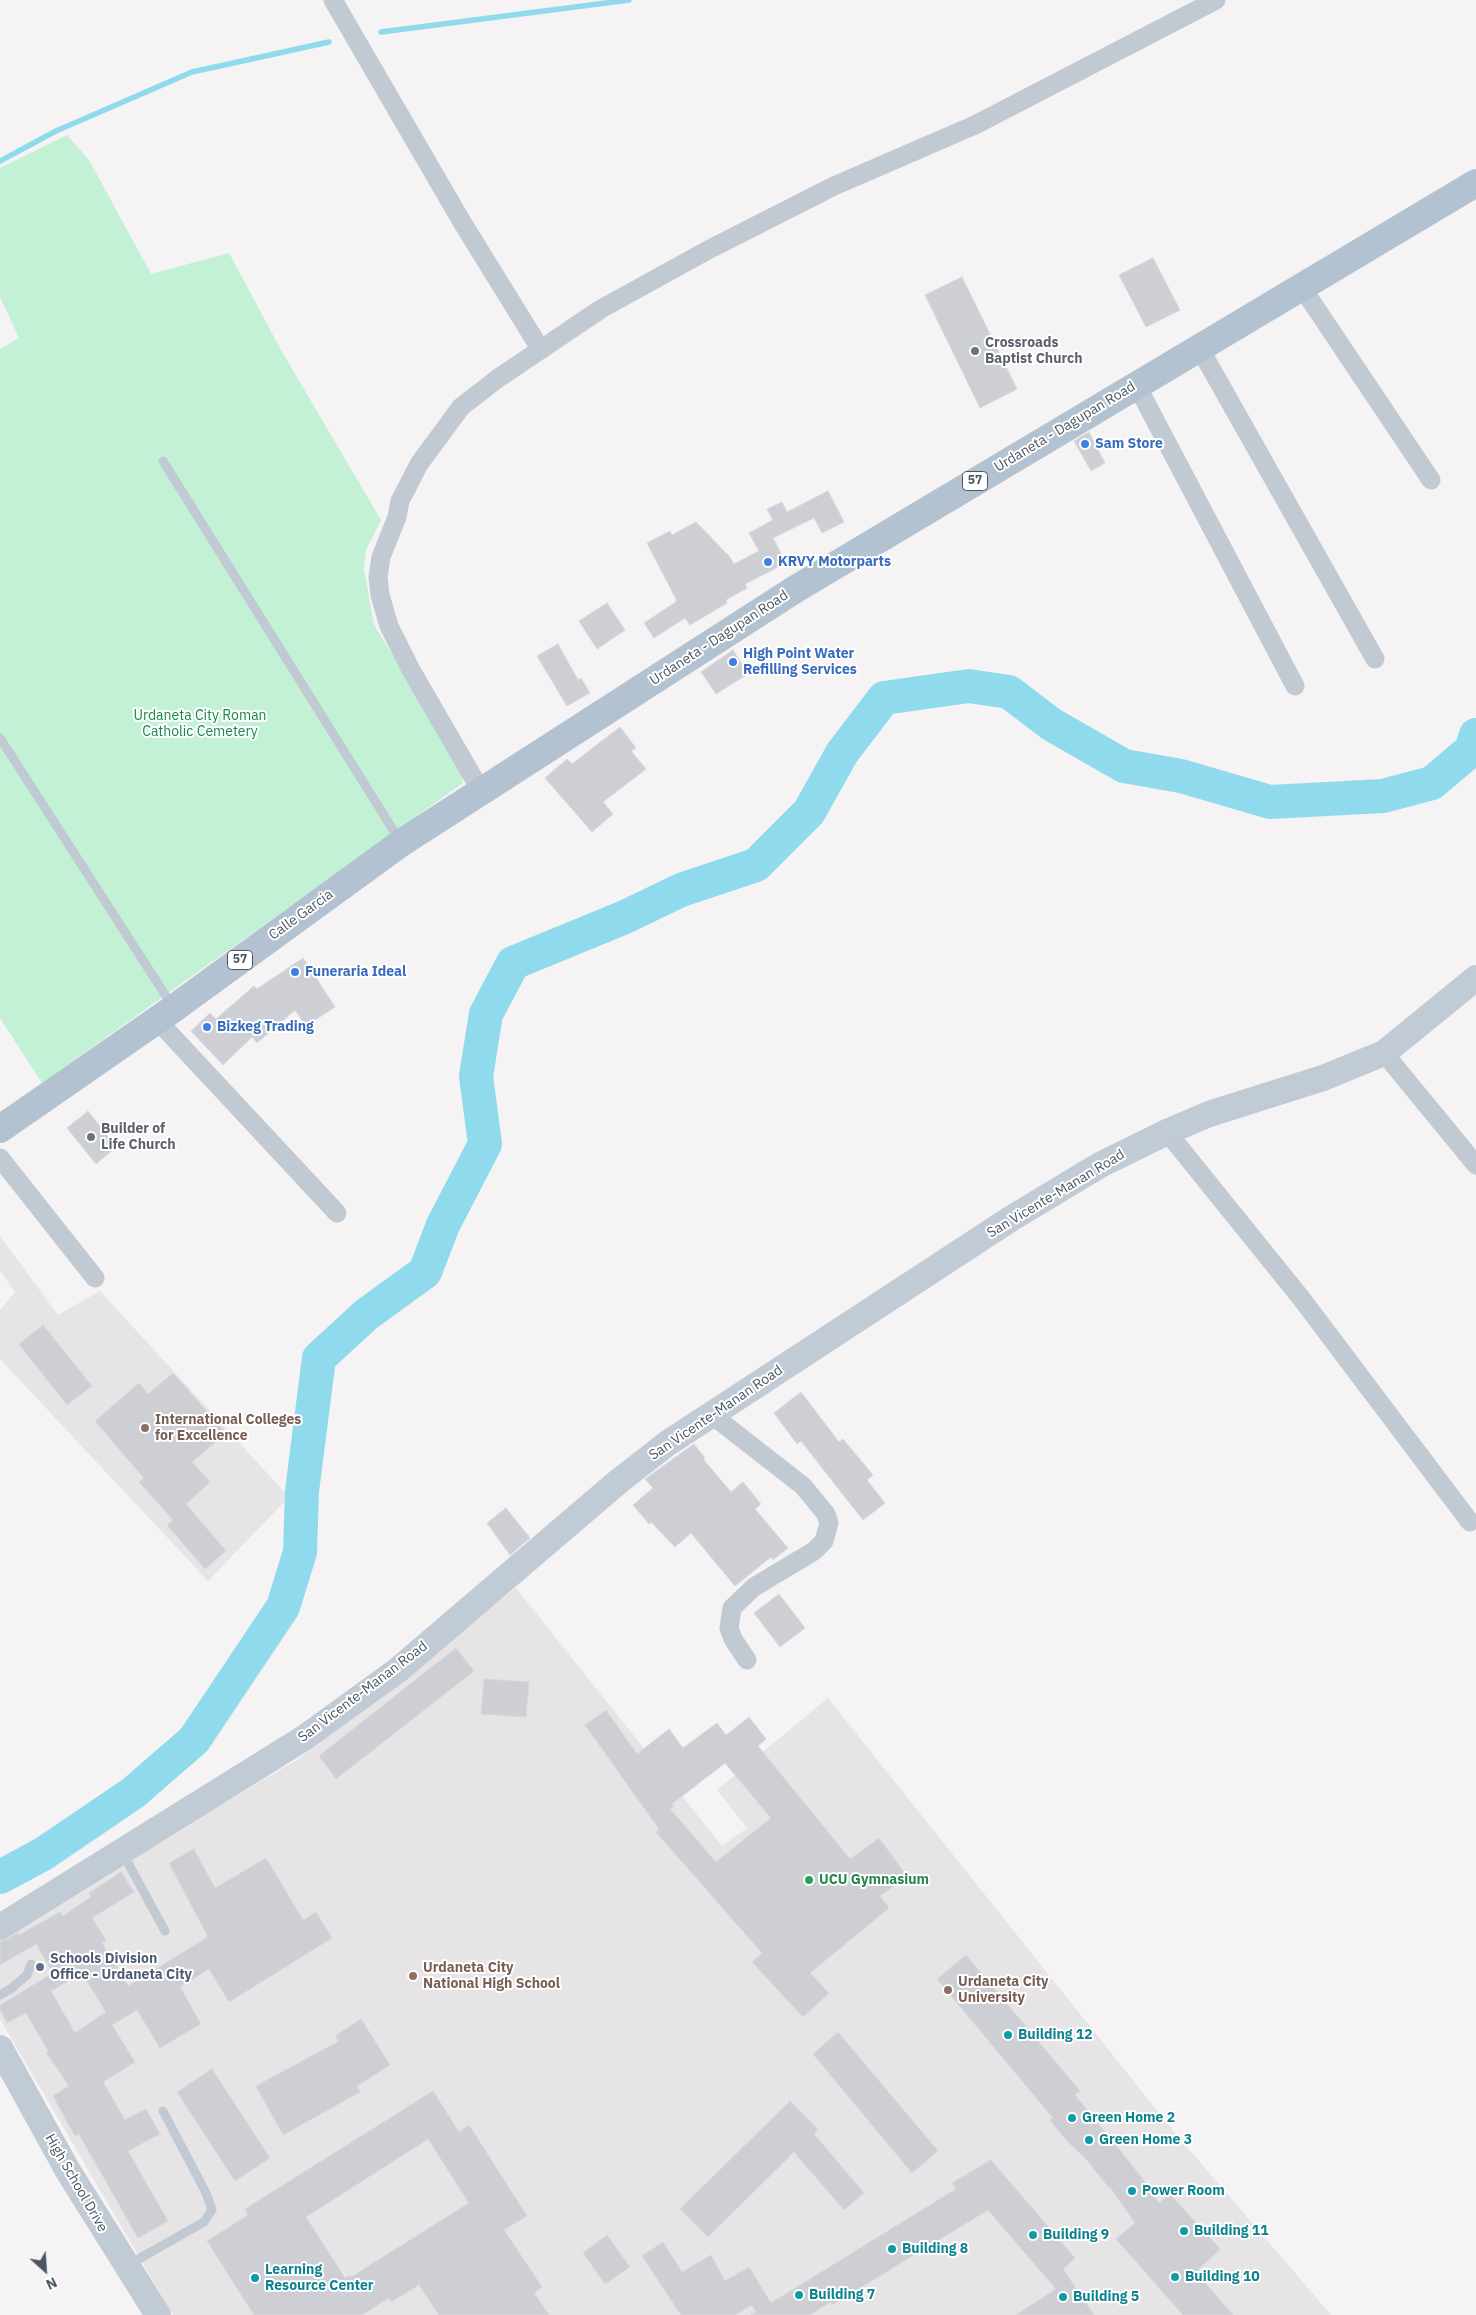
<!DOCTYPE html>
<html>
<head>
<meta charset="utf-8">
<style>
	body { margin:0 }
	#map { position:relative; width:1476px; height:2315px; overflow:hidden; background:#f5f3f3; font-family:"IBM Plex Sans",sans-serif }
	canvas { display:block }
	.north { position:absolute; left:20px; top:2245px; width:50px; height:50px; -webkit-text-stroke:4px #fff; paint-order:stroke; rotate:154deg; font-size:14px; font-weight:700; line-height:20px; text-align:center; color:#4a5661 }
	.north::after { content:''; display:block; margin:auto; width:18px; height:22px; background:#4a5661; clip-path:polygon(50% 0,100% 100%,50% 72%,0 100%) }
</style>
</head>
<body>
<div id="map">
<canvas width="1476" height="2315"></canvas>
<div class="north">N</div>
</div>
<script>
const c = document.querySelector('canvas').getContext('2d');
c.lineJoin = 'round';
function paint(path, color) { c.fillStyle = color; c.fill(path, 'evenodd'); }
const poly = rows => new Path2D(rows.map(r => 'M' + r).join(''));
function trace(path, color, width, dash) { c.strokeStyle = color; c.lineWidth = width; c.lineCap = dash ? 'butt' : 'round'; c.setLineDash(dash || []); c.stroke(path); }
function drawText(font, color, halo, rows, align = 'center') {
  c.font = font + ' "IBM Plex Sans",sans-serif'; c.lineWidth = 4; c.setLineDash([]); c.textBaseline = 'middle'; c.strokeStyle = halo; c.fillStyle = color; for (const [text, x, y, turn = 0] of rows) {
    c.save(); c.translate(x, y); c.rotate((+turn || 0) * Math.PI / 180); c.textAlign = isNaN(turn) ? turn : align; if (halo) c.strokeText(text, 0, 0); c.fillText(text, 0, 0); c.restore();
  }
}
paint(poly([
	[0,1236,58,1315,100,1291,289,1497,208,1581,0,1359,0,1310,15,1292,0,1271],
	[516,1588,722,1846,747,1828,717,1790,828,1698,1175,2133,1331,2315,173,2315,0,2019,0,1934,300,1758]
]), '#e6e4e5');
paint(poly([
	[67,135,89,160,151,274,229,253,281,350,381,520,366,550,364,569,374,625,457,758,462,773,463,783,42,1083,0,1018,0,349,19,338,0,297,0,168]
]), '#c3f1d5');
trace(poly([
	[381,32,629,0],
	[0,161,56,131,192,72,329,42]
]), '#90daee', 5.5);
trace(poly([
	[0,1877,43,1854,133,1793,194,1740,283,1607,300,1552,302,1491,319,1358,367,1314,425,1272,443,1225,485,1144,476,1076,486,1014,513,963,625,917,681,890,756,865,809,812,842,753,884,698,969,686,1009,692,1051,724,1124,766,1181,776,1270,802,1383,796,1432,783,1471,750,1476,735]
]), '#90daee', 34);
const building = poly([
	[1153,258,1180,310,1146,327,1119,275,1153,258],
	[962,277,1017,389,980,408,925,295,962,277],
	[1089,432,1105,463,1091,471,1074,441,1089,432],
	[828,491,844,522,822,533,814,518,773,538,786,563,745,584,747,588,726,600,727,603,690,625,685,618,654,638,644,623,676,602,676,599,647,543,670,531,672,535,696,522,729,556,734,564,759,551,749,533,773,520,767,509,782,502,787,512,828,491],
	[607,603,625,630,597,649,579,621,607,603],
	[558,644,578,680,581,678,590,693,567,706,537,656,558,644],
	[733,650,748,674,716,694,701,672,733,650],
	[620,727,636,748,631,751,646,769,603,802,613,814,592,832,545,778,567,759,572,764,620,727],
	[303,958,335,1007,306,1026,295,1010,257,1043,252,1037,223,1065,191,1031,210,1013,216,1019,254,986,257,989,303,958],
	[88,1111,116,1147,96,1164,67,1128,88,1111],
	[43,1325,92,1386,67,1405,19,1344,43,1325],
	[173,1373,226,1433,192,1462,210,1482,186,1504,226,1551,205,1569,167,1525,173,1520,139,1482,144,1478,95,1421,139,1383,148,1394,173,1373],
	[801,1392,839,1442,843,1439,873,1475,867,1480,885,1503,863,1520,801,1441,797,1444,774,1413,801,1392],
	[694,1444,705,1458,703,1459,731,1492,743,1482,761,1504,755,1509,788,1548,773,1560,771,1557,735,1586,691,1533,675,1547,651,1522,649,1524,633,1505,653,1488,645,1479,694,1444],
	[506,1508,530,1538,510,1555,487,1523,506,1508],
	[779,1594,805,1628,780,1647,754,1613,779,1594],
	[456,1648,474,1671,336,1779,319,1756,456,1648],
	[484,1679,529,1682,526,1717,481,1714,484,1679],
	[606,1710,637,1754,669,1729,683,1748,717,1723,726,1735,749,1717,766,1739,758,1746,850,1859,879,1838,907,1876,880,1896,889,1908,810,1973,829,1993,803,2017,752,1962,762,1953,656,1832,659,1829,585,1725,606,1710],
	[725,1763,771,1818,716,1862,670,1809,674,1806,672,1804,725,1763],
	[194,1849,215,1888,266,1858,303,1920,316,1912,332,1938,229,2002,209,1969,180,1987,201,2024,160,2048,137,2010,112,2025,135,2062,103,2082,125,2120,146,2109,160,2134,128,2151,168,2221,138,2238,79,2134,75,2136,53,2096,69,2086,46,2052,48,2051,26,2013,7,2023,0,2009,0,2005,53,1973,36,1944,0,1965,0,1942,18,1933,19,1935,60,1912,63,1916,91,1897,89,1893,121,1872,134,1892,92,1918,106,1940,102,1943,128,1986,208,1937,169,1863,194,1849],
	[82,1973,106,2012,75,2033,51,1991,82,1973],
	[966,1955,1080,2091,1075,2095,1139,2174,1159,2203,1170,2194,1220,2249,1196,2272,1233,2315,1183,2315,1116,2239,1135,2223,1110,2187,1109,2188,1086,2159,1066,2140,1050,2120,1053,2118,937,1979,966,1955],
	[361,2019,390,2065,357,2086,360,2092,283,2135,256,2086,339,2041,335,2036,361,2019],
	[838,2032,938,2151,912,2173,813,2054,838,2032],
	[212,2069,270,2158,235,2181,177,2092,212,2069],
	[433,2091,459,2132,469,2125,527,2216,504,2230,542,2287,534,2293,549,2315,439,2315,419,2285,391,2302,389,2298,362,2315,254,2315,207,2241,248,2215,245,2209,433,2091],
	[428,2139,469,2203,351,2277,350,2275,345,2278,306,2217,428,2139],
	[790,2101,818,2129,814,2134,864,2193,844,2210,794,2152,708,2237,680,2209,790,2101],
	[991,2160,1075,2258,1063,2269,1094,2315,1016,2315,1056,2289,988,2210,832,2305,830,2302,810,2315,751,2315,756,2312,752,2305,735,2315,681,2315,642,2256,663,2242,682,2272,711,2255,725,2281,749,2267,771,2303,956,2189,952,2183,991,2160],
	[607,2235,630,2267,605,2284,583,2253,607,2235]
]);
paint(building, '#cdcfd5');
trace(building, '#d7d9de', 1);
trace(poly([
	[163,461,400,841],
	[0,738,173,1007],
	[122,1852,165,1931],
	[0,1995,12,1988,27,1975,31,1964],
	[128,2265,204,2222,212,2210,206,2193,163,2111]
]), '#c1cad2', 9);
trace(poly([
	[333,0,462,222,541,350],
	[1301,286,1431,480],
	[1199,347,1375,659],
	[1136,384,1295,686],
	[481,791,411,670,389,626,380,595,378,577,381,557,397,517,400,501,419,464,461,407,497,379,601,309,708,250,834,186,975,125,1216,0],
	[157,1020,337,1213],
	[1384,1053,1476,1165],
	[1167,1132,1301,1298,1470,1522],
	[0,1158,95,1278],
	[712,1415,803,1486,826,1514,829,1523,824,1541,814,1551,754,1587,732,1608,729,1628,733,1639,747,1660]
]), '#c1cad2', 19);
trace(poly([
	[0,1927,304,1738,398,1670,619,1481,668,1443,1012,1218,1100,1165,1167,1132,1209,1114,1323,1078,1384,1053,1476,978],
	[0,2048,68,2171,158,2315]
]), '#c1cbd6', 26);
trace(poly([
	[0,1129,173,1009,401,843,794,590,1476,183]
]), '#b3c2d1', 28);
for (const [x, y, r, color] of [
	[975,351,5,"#6b7280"],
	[1085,444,5,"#3f7fe0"],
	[768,562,5,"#3f7fe0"],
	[733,662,5,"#3f7fe0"],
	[295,972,5,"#3f7fe0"],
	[207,1027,5,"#3f7fe0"],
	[91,1137,5,"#6b7280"],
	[145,1428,5,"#8d6e63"],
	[809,1880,5,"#2e9e5b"],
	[40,1967,5,"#5c6f8a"],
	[413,1976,5,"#8d6e63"],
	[948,1990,5,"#8d6e63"],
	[1008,2035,5,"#0f9aa8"],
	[1072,2118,5,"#0f9aa8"],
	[1089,2140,5,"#0f9aa8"],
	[1132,2191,5,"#0f9aa8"],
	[1184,2231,5,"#0f9aa8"],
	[1033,2235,5,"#0f9aa8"],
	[892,2249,5,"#0f9aa8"],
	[1175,2277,5,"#0f9aa8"],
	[255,2278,5,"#0f9aa8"],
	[799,2295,5,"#0f9aa8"],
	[1063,2297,5,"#0f9aa8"]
]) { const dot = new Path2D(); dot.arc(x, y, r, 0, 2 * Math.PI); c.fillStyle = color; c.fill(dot); trace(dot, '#fff', 2); }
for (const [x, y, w] of [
	[975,481,25],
	[240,960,25]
]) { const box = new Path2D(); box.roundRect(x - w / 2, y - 9.5, w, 19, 4); c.fillStyle = '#fff'; c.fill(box); trace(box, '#4a5661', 1); }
drawText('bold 12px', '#4a5661', null, [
	["57",975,481],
	["57",240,960]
]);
drawText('bold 14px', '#5b616d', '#fff', [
	["Crossroads",985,343],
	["Baptist Church",985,359],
	["Builder of",101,1129],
	["Life Church",101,1145]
], 'left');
drawText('14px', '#4a5661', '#fff', [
	["Urdaneta - Dagupan Road",1065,427,-31],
	["Urdaneta - Dagupan Road",719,638,-33],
	["Calle Garcia",301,915,-36],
	["San Vicente-Manan Road",1056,1194,-31],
	["San Vicente-Manan Road",716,1413,-34],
	["San Vicente-Manan Road",363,1692,-37],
	["High School Drive",76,2183,60]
]);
drawText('bold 14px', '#366cbe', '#fff', [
	["Sam Store",1095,444],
	["KRVY Motorparts",778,562],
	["High Point Water",743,654],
	["Refilling Services",743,670],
	["Funeraria Ideal",305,972],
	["Bizkeg Trading",217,1027]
], 'left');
drawText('14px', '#17864f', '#fff', [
	["Urdaneta City Roman",200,716],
	["Catholic Cemetery",200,732]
]);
drawText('bold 14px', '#785e54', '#fff', [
	["International Colleges",155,1420],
	["for Excellence",155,1436],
	["Urdaneta City",423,1968],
	["National High School",423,1984],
	["Urdaneta City",958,1982],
	["University",958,1998]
], 'left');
drawText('bold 14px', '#27864d', '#fff', [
	["UCU Gymnasium",819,1880]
], 'left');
drawText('bold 14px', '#4e5e75', '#fff', [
	["Schools Division",50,1959],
	["Office - Urdaneta City",50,1975]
], 'left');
drawText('bold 14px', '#0d838f', '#fff', [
	["Building 12",1018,2035],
	["Green Home 2",1082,2118],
	["Green Home 3",1099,2140],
	["Power Room",1142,2191],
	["Building 11",1194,2231],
	["Building 9",1043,2235],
	["Building 8",902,2249],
	["Learning",265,2270],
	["Resource Center",265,2286],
	["Building 10",1185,2277],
	["Building 7",809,2295],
	["Building 5",1073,2297]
], 'left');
</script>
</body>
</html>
